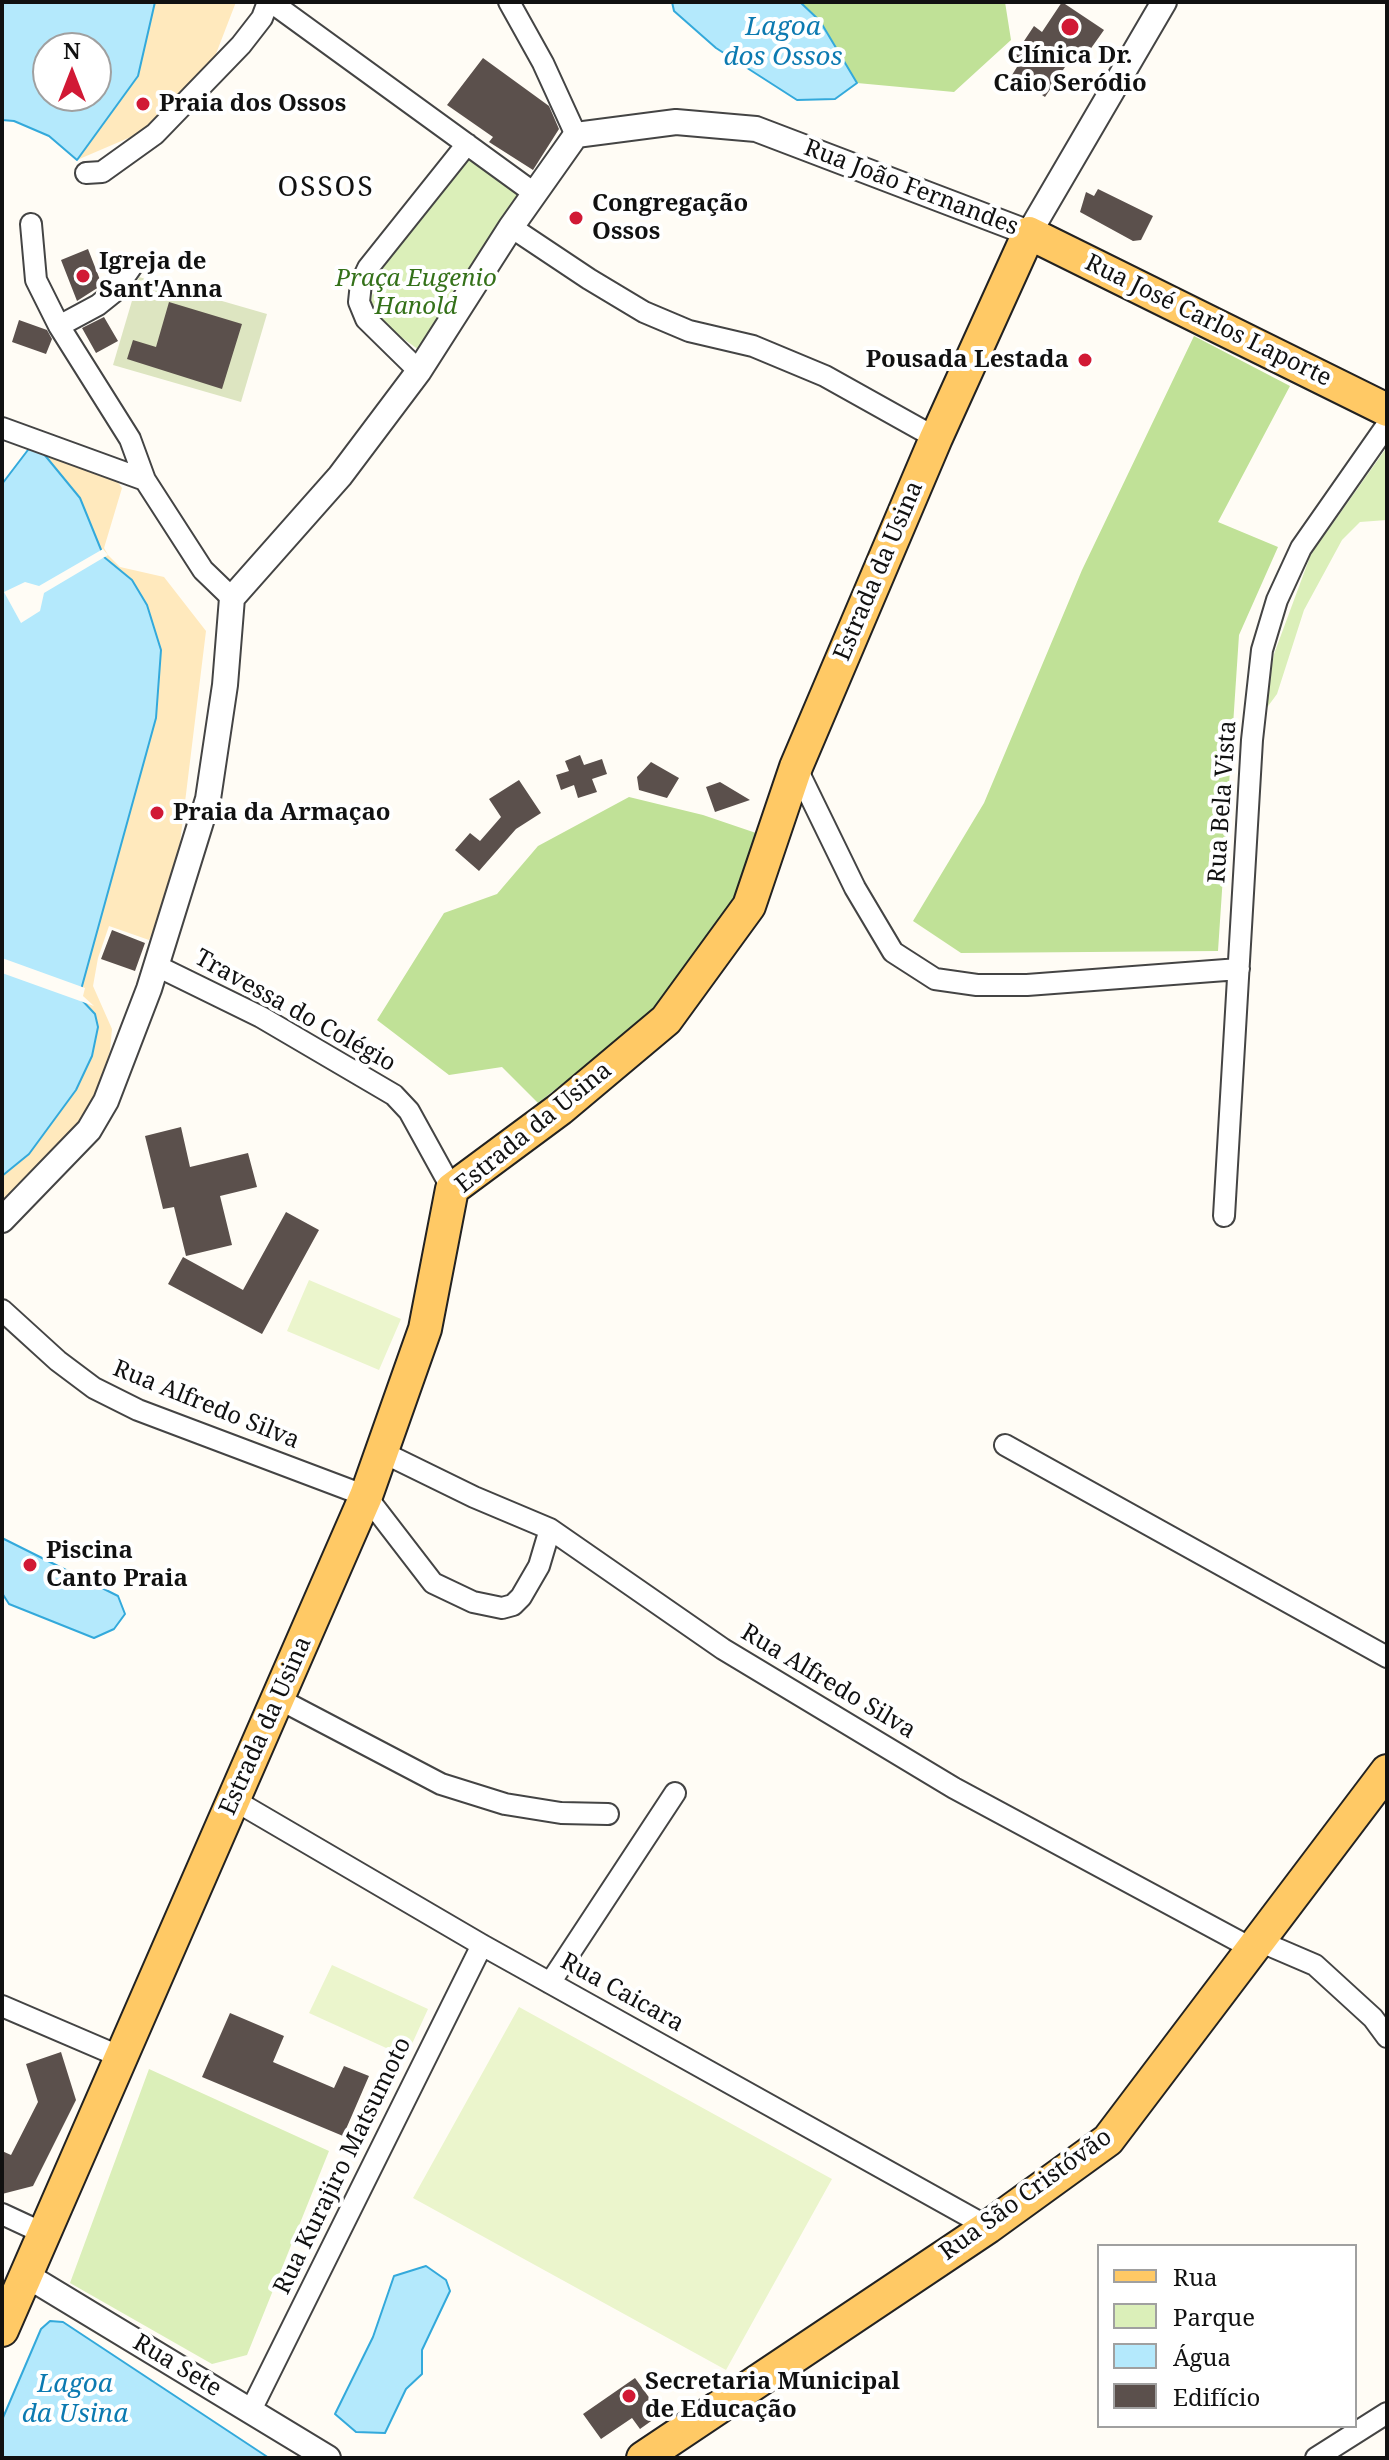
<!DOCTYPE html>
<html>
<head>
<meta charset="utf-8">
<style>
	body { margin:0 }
	#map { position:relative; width:1389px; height:2460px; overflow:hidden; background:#fffcf5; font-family:"Noto Serif",serif }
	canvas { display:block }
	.frame { position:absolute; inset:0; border:4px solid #111; pointer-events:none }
	.legend { position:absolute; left:1097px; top:2244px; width:260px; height:184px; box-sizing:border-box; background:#fff; border:2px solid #a0a0a0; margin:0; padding:10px 14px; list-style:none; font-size:24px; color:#111 }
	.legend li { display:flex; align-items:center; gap:16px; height:40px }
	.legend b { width:40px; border:2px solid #a0a0a0 }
	.north { position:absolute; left:32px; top:32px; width:80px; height:80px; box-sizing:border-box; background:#fff; border:2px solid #a0a0a0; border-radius:50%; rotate:0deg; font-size:22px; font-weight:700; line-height:32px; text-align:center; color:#111 }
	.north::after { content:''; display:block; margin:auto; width:28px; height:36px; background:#d11935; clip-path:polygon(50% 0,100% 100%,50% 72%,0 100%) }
</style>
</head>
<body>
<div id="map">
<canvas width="1389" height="2460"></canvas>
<div class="frame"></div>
<ul class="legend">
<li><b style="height:10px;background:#ffc965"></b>Rua</li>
<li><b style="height:22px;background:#dbefb9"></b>Parque</li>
<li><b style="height:22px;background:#b4e9fc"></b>Água</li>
<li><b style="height:22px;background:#5b504c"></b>Edifício</li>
</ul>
<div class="north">N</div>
</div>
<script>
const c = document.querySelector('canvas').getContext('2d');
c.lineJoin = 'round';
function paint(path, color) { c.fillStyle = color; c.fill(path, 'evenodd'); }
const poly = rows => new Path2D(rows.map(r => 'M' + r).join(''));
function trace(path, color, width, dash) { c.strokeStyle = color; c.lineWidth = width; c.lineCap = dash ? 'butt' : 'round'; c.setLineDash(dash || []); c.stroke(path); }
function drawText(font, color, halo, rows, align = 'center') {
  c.font = font + ' "Noto Serif",serif'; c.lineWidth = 8; c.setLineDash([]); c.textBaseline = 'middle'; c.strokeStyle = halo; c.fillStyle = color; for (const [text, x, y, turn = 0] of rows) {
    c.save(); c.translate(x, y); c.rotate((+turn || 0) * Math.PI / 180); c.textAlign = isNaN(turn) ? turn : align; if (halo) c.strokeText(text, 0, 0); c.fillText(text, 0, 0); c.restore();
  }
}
paint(poly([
	[469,153,528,197,423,353,375,318,371,300,377,276],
	[1387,447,1387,520,1360,522,1342,540,1304,610,1277,694,1263,713,1274,654,1311,554],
	[149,2069,329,2151,247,2355,212,2364,70,2283]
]), '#dbefb9');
paint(poly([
	[800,2,1005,2,1011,40,954,92,857,83,820,21],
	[1194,336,1290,386,1218,522,1278,547,1239,635,1218,951,961,953,913,921,984,803,1082,570],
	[629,797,703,815,756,833,733,900,651,1014,538,1103,502,1067,449,1075,377,1020,444,913,497,894,538,846]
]), '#c0e197');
paint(poly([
	[155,2,236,2,214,59,140,133,77,160,138,76],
	[34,442,112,474,122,488,104,548,108,555,120,567,164,577,206,631,180,843,158,921,149,940,109,926,98,958,93,986,112,1029,110,1051,96,1092,79,1126,2,1207,2,1176,29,1153,79,997,156,718,132,580,104,557,90,521]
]), '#ffe9bd');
paint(poly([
	[139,277,267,314,241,402,113,365]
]), '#dde5c1');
paint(poly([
	[309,1280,401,1319,379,1370,287,1331],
	[332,1965,428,2009,406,2057,309,2013],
	[519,2007,832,2179,726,2370,413,2198]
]), '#ebf5cc');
const water = poly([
	[2,2,155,2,138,76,77,160,49,136,14,121,2,120,2,2],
	[96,48,96,96,48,96,48,48,96,48],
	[672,2,800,2,820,21,857,83,835,99,797,100,716,48,674,11,672,2],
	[34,442,80,498,104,557,132,580,147,605,161,650,156,718,79,997,95,1014,98,1027,92,1056,76,1090,29,1154,2,1176,2,484,34,442],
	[2,1538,118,1596,125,1614,114,1629,94,1638,9,1604,2,1593,2,1538],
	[426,2266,446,2280,450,2291,422,2350,422,2374,406,2389,385,2433,356,2432,335,2414,373,2337,394,2276,426,2266],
	[50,2321,63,2322,269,2458,2,2458,2,2420,41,2329,50,2321]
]);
paint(water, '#b4e9fc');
trace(water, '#33a9db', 2);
paint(poly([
	[103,549,108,555,44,593,40,611,21,623,4,592,25,582,39,586],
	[2,958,85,988,83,996,94,1006,2,973]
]), '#fffcf5');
paint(poly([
	[1062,2,1104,30,1082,61,1073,55,1045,97,1012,75,1017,67,1010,62,1034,26,1042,32],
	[483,58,549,106,559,129,533,170,489,142,493,137,447,105],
	[1098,189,1153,216,1141,240,1133,241,1080,212,1086,192,1094,196],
	[88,249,102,285,77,301,61,260],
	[169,302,242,324,222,389,127,359,133,340,156,347],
	[104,317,118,341,96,353,82,328],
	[19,320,47,330,52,339,46,354,12,342],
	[580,755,584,765,602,759,607,774,592,779,597,792,578,798,574,785,561,790,556,775,569,771,565,761],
	[651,762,679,778,667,798,639,790,637,777],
	[519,780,541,813,516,829,479,871,455,850,470,833,480,841,501,817,489,799],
	[720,782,750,800,715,812,706,787],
	[112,930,145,943,135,971,101,959],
	[181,1127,190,1167,248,1153,257,1187,220,1196,232,1245,186,1256,174,1207,163,1209,145,1136],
	[286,1212,319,1230,262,1334,168,1284,183,1257,243,1290],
	[230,2013,284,2036,273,2062,334,2088,344,2066,369,2076,343,2136,202,2077],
	[61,2052,76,2100,33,2186,2,2194,2,2151,11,2155,38,2102,26,2064],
	[635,2378,661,2414,640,2429,632,2418,601,2439,583,2414]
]), '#5b504c');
const minor = poly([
	[271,2,534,193],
	[509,2,543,63,576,135],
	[86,173,102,172,155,134,241,45,262,18,268,2],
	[31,224,36,280,59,326,130,439,145,480,203,570,232,598],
	[511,227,589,279,644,312,689,331,753,346,825,376,936,438],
	[59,326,98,305,113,293,132,266],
	[419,371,366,319,359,302,361,283,368,268,467,144],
	[2,428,145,480],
	[796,767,855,888,893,952,935,979,977,985,1027,985,1239,969],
	[157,966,261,1017,394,1095,409,1111,452,1189],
	[1224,1216,1252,740,1262,650,1277,600,1301,548,1387,425],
	[2,1310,58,1361,94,1388,138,1410,366,1496,433,1583,473,1602,502,1608,513,1605,521,1597,539,1566,550,1529],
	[1005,1445,1387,1657],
	[382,1452,474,1497,550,1529,723,1649,954,1788,1253,1949],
	[279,1699,441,1784,505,1804,561,1813,608,1814],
	[234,1800,482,1945,988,2227],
	[1259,1941,1315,1965,1373,2018,1387,2037],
	[550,1983,675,1793],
	[2,2006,121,2057],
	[2,2214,43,2233],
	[251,2410,482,1945],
	[1316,2458,1387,2413]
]);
const tertiary = poly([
	[2,1220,89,1130,106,1101,149,989,208,799,225,685,232,598,340,476,419,371,511,227,576,135,676,122,756,129,1029,233,1164,2],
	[26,2275,328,2458]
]);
const primary = poly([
	[2,2330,366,1496,425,1329,452,1189,560,1109,666,1020,749,906,796,767,936,438,1029,233,1387,410],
	[643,2458,988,2227,1108,2140,1387,1771]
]);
trace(minor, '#444', 24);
trace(tertiary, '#444', 28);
trace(primary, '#222', 36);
trace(minor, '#fff', 20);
trace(tertiary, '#fff', 24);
trace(primary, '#ffc965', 32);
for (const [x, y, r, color] of [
	[1070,27,10,"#d11935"],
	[143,104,8,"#d11935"],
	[576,218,8,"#d11935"],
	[83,276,8,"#d11935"],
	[1085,360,8,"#d11935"],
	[157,813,8,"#d11935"],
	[30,1565,8,"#d11935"],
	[629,2396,8,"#d11935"]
]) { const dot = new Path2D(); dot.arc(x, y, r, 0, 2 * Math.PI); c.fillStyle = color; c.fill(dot); trace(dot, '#fff', 3); }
drawText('bold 24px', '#111', '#fff', [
	["Clínica Dr.",1070,56,"center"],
	["Caio Seródio",1070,84,"center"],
	["Praia dos Ossos",159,104],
	["Congregação",592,204],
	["Ossos",592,232],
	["Igreja de",99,262],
	["Sant'Anna",99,290],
	["Pousada Lestada",1069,360,"right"],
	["Praia da Armaçao",173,813],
	["Piscina",46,1551],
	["Canto Praia",46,1579],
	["Secretaria Municipal",645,2382],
	["de Educação",645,2410]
], 'left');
drawText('24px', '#111', '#fff', [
	["Rua João Fernandes",911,188,21],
	["Rua José Carlos Laporte",1208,321,26],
	["Estrada da Usina",879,571,-67],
	["Rua Bela Vista",1223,802,-86],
	["Travessa do Colégio",295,1011,29],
	["Estrada da Usina",534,1128,-39],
	["Rua Alfredo Silva",206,1405,22],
	["Rua Alfredo Silva",828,1682,31],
	["Estrada da Usina",266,1726,-66],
	["Rua Caicara",622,1993,29],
	["Rua Kurajiro Matsumoto",343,2166,-64],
	["Rua São Cristóvão",1026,2195,-36],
	["Rua Sete",177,2366,31]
]);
drawText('italic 24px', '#347119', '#fff', [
	["Praça Eugenio",416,279],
	["Hanold",416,307]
]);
drawText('italic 26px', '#0c7ab1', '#fff', [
	["Lagoa",783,28],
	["dos Ossos",783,58],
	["Lagoa",75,2385],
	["da Usina",75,2415]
]);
c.letterSpacing = '2px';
drawText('28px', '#111', '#fff', [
	["OSSOS",326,188]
]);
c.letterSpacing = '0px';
</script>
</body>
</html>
